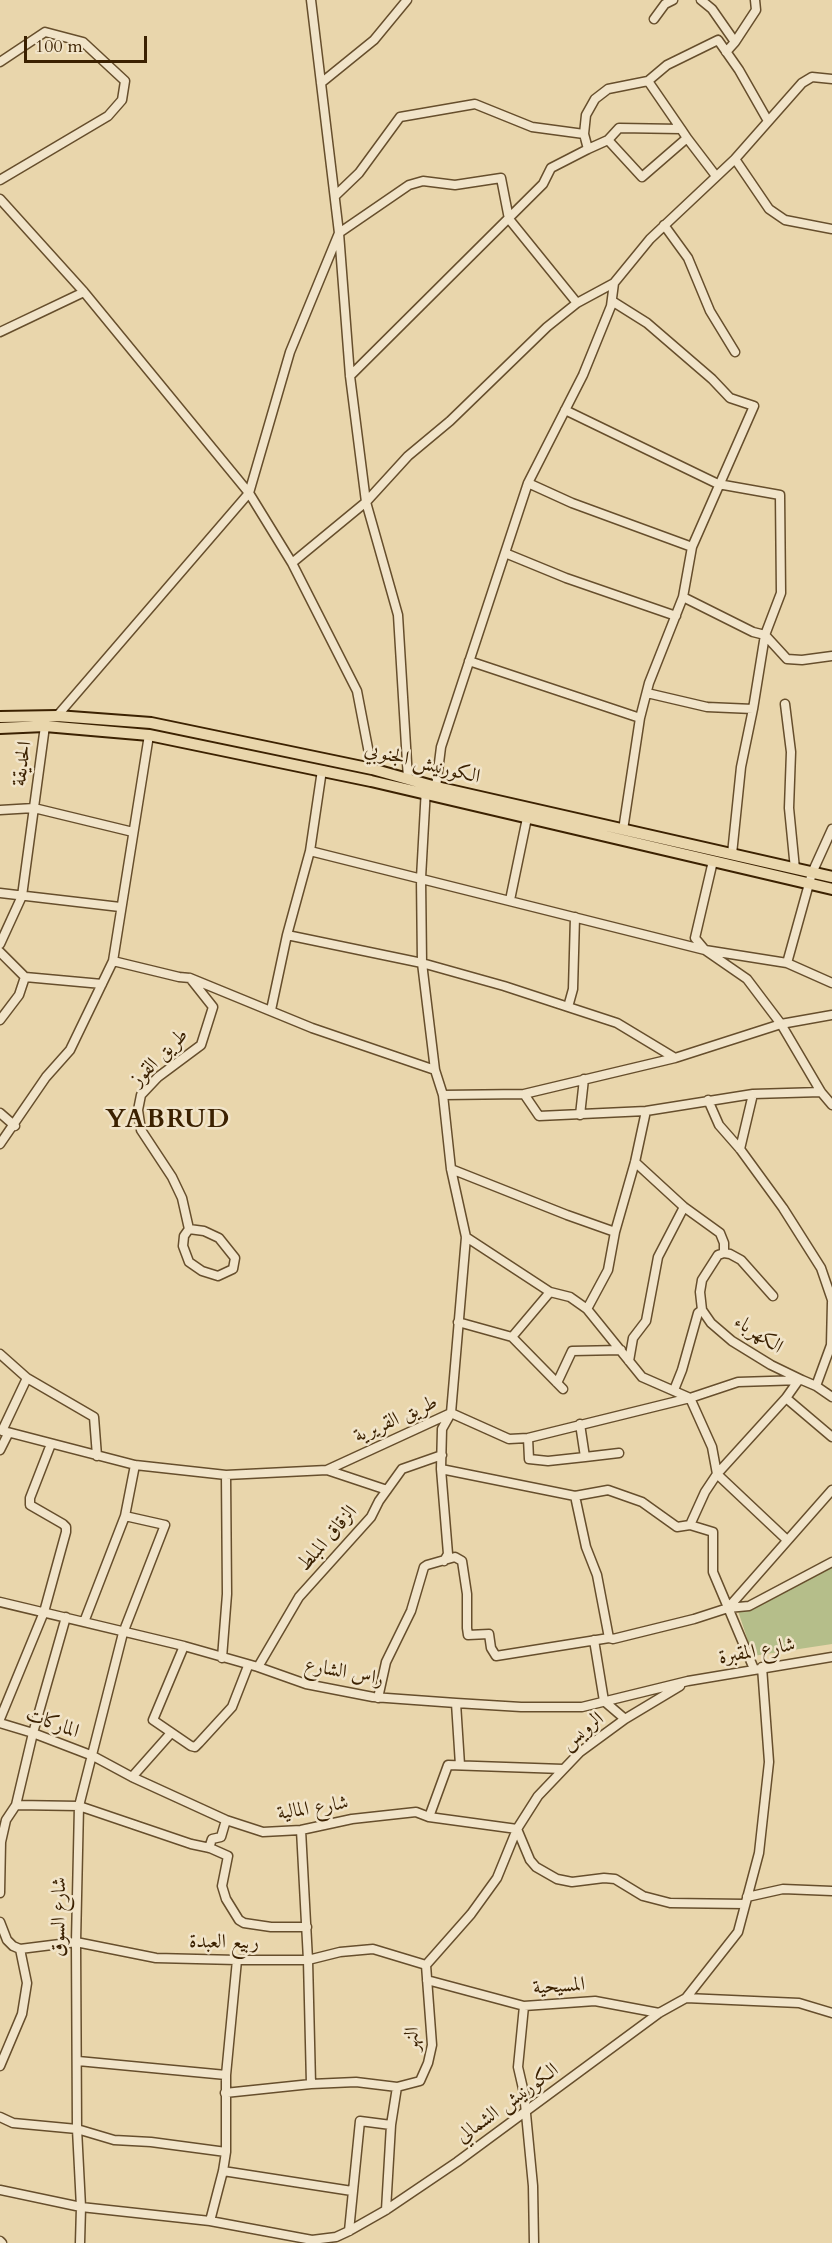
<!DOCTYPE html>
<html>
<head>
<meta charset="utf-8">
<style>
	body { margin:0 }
	#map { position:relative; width:832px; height:2243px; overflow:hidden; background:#e9d6ac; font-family:Cardo,serif }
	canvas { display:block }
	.scale { position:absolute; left:24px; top:36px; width:123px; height:27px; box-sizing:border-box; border:3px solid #3b2101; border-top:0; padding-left:8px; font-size:18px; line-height:21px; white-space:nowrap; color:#3b2101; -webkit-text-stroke:4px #f1e4c9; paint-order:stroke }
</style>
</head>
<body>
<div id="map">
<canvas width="832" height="2243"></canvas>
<div class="scale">100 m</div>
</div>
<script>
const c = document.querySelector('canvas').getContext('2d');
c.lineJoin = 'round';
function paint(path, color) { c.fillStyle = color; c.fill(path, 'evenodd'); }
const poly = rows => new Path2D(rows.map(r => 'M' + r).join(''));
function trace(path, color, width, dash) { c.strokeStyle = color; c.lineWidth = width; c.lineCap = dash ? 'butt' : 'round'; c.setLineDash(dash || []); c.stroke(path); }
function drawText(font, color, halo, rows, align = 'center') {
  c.font = font + ' Cardo,Amiri,serif'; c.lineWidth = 5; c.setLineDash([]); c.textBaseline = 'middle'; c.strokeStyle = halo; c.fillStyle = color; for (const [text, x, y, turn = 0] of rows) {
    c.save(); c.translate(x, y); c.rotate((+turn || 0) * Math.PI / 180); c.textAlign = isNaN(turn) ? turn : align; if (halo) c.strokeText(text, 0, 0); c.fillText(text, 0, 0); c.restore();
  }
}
paint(poly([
	[832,1562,832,1644,753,1656,738,1611]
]), '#b5be8a');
const minor = poly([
	[311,0,339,233,350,376,366,502,398,615,408,779],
	[701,0,712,9,735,42,726,52],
	[654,19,665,4,673,0],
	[735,42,756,10,755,0],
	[0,62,45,32,83,42,125,81,122,100,108,116,0,180],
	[648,81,667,65,718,40,739,70,768,121],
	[321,83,374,40,407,0],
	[584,134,586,115,595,99,608,89,648,81,681,129],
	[687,138,716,176],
	[588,149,608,140,642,177,687,138,681,129,619,128,608,140],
	[735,159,769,209,785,220,832,229],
	[335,196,359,173,400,117,475,104,532,127,584,134,588,149,551,168,543,184,350,376],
	[0,199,84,292,249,493,292,563,357,691,372,769],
	[664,225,688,258,710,311,735,352],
	[612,301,647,323,712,379,730,398,754,406,692,547,683,597,649,683,640,718],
	[0,332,84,292],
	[565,410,718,484,780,495,781,593,765,635,753,709],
	[528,483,572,503,692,547],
	[505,553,566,578,676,616],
	[292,563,366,502,408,456,450,421,547,327,577,303,614,283],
	[683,597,753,632,765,635,787,659,802,660,832,656],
	[469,661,640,718,623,830],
	[647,693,707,707,753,709,741,767,732,854],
	[785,704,791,752,789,808,795,869],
	[57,716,249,493,290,352,339,233,409,185,423,181,455,185,501,178,509,219,577,303],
	[436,787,441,747,528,483,583,375,611,306,614,283,650,239,735,159,802,83,812,77,832,79],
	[426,788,421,878,422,963,435,1070,443,1095,451,1169,466,1237,451,1413,442,1429,441,1469,448,1554,444,1561],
	[0,810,34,808,133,832],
	[310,851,705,950,787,963,832,983],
	[713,861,695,938,705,950,747,979,781,1024,821,1092,832,1105],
	[0,893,120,907],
	[510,900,527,818],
	[287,935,422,963,504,986,617,1023,675,1058],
	[0,944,22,896,45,726],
	[0,952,25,977,102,984],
	[113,961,179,977,190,978,312,1028,435,1070],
	[787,963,812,873,832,829],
	[568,1007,573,989,575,917],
	[271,1010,287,935,310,851,322,770],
	[0,1020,19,995,25,977],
	[524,1094,539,1116,646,1111,753,1094,821,1092],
	[443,1095,524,1094,675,1058,781,1024,832,1015],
	[708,1100,719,1125,740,1149,783,1208,821,1268,832,1300],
	[0,1113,15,1126],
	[580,1115,584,1079],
	[0,1144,46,1077,70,1050,113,961,149,735],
	[740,1149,753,1094],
	[635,1162,684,1207,720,1233,724,1243,724,1253],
	[451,1169,567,1215,615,1232],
	[189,1229,204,1231,219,1238,235,1258,233,1269,218,1276,202,1271,189,1262,183,1246,184,1236,189,1229,182,1198,172,1177,141,1130,138,1110,141,1095,158,1077,201,1045,213,1007,190,978],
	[466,1237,550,1292,570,1297,587,1309,642,1377,690,1398,712,1447,717,1474,787,1540],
	[773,1296,741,1260,730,1254,724,1253,718,1255,702,1280,700,1292,702,1310,711,1323,732,1341,771,1365,802,1380],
	[587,1309,608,1270,615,1232,635,1162,646,1111],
	[458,1322,512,1337,563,1389],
	[512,1337,550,1292],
	[0,1354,27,1378,2,1431],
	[629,1361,633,1338,646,1321,658,1257,684,1207],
	[27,1378,94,1417,97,1456],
	[557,1383,572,1351,621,1350],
	[816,1386,831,1345,832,1302],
	[674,1390,682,1370,698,1313,702,1310],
	[786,1398,832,1437],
	[0,1430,135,1465,226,1475,327,1470,451,1413,509,1439,528,1438,690,1398,738,1382,802,1380,816,1386,832,1397],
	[528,1438,529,1459,548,1461,585,1457,580,1424],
	[0,1450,8,1434],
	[585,1457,619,1453],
	[441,1469,575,1496,608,1490,642,1502,677,1527,690,1525,713,1532,713,1572,754,1669],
	[327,1470,387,1490],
	[575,1496,586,1547,597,1575,609,1638],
	[690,1525,705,1492,717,1474,786,1398,798,1381],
	[0,1602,184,1646,258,1667,306,1684,373,1697,456,1703,521,1707,582,1707,688,1681,832,1657],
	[728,1608,749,1606,832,1562],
	[84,1622,125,1516,135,1465],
	[594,1640,604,1701,625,1719],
	[184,1646,153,1720,191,1746,195,1747,199,1743,232,1707,248,1666],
	[222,1658,227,1594,226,1475],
	[258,1667,299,1597,371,1517,379,1501,402,1469,442,1455],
	[378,1698,386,1662,411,1611,424,1567,427,1565,455,1557,462,1561,467,1594,467,1628,468,1635,489,1634,491,1648,496,1656,609,1638,613,1639,694,1619,728,1608,832,1490],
	[456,1703,460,1765],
	[0,1719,44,1612,66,1532,66,1527,63,1524,30,1505,30,1498,51,1444],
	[0,1723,33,1733,93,1756,132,1777,226,1820,263,1832,301,1830,352,1819,416,1812,429,1817,517,1829],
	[132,1777,171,1733],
	[16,1805,79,1806,191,1844,210,1848,228,1856,222,1886,226,1899,239,1920,244,1923,271,1927,307,1927],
	[429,1817,448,1765,563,1769],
	[517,1829,530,1860,536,1867,557,1879,572,1882,604,1878,615,1879,643,1896,670,1903,745,1904],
	[301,1830,308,1960,311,2084],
	[209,1848,212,1839,221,1837,226,1820],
	[0,1893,1,1842,6,1820,16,1805,33,1733,66,1617],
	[747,1897,783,1889,832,1891],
	[0,1922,7,1940,13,1946,20,1949,27,1983,22,2014,0,2066],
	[20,1949,76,1942,156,1958,237,1960,308,1960,340,1952,373,1949,426,1965],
	[427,1980,524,2006,595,2001,659,2013],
	[686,1998,799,2003,832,2013],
	[524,2006,518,2067,524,2093,533,2186,534,2243],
	[78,2061,226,2075],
	[225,2093,311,2084,356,2082,397,2087,420,2081,428,2063,432,2045,426,1965,471,1914,497,1878,517,1829,538,1796,580,1752,625,1719,680,1686],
	[0,2117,13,2123,77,2129,114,2140,151,2142,226,2152],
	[223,2171,352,2191],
	[0,2190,81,2207,210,2221,312,2240,336,2237,349,2231,386,2210,457,2162,659,2013,686,1998,738,1932,759,1853,769,1762,762,1667],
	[386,2210,391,2125,397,2087],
	[210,2221,223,2171,226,2152,226,2075,237,1960],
	[349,2231,360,2121,391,2125],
	[0,2241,2,2243],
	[80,2243,81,2207,77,2129,76,1942,79,1806,123,1633,165,1525,125,1516]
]);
const major = poly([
	[0,717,57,716,151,723,372,769,436,787,832,877],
	[0,728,45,726,149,735,371,781,832,889]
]);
trace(minor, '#664e2c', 11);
trace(major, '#3b2101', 14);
trace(minor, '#f1e4c9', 8);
trace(major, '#e9d6ac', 10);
drawText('20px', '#3b2101', '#f1e4c9', [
	["الحديقة",23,764,-82],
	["الكورنيش الجنوبي",422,764,14],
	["طريق القوز",160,1058,-45],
	["الكهرباء",758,1335,33],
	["طريق القريرية",396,1420,-24],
	["الزقاق المبلط",328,1539,-49],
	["شارع المقبرة",757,1652,-10],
	["راس الشارع",344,1673,11],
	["الماركات",52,1724,20],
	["الرويس",583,1732,-38],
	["شارع المالية",313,1809,-9],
	["شارع السوق",60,1917,-89],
	["ربيع العبدة",224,1943,1],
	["المسيحية",559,1987,-4],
	["النهر",413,2039,-88],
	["الكورنيش الشمالي",508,2104,-36]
]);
c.letterSpacing = '1.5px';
drawText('bold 26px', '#3b2101', '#f1e4c9', [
	["YABRUD",168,1121]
]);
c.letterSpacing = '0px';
</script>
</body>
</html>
